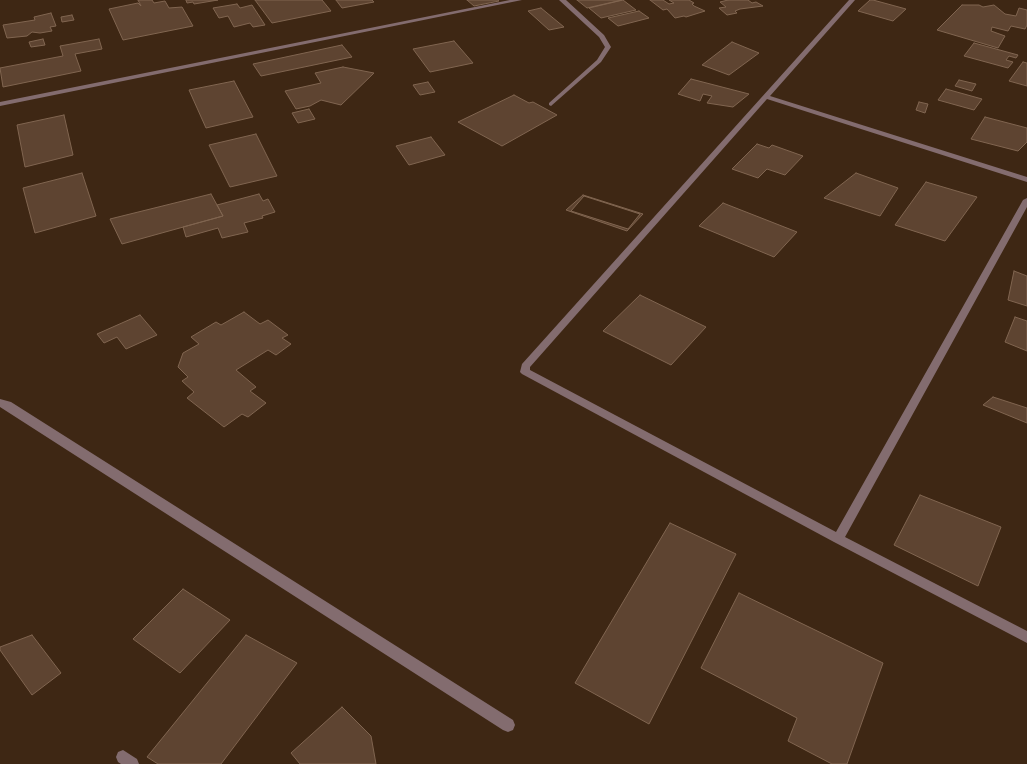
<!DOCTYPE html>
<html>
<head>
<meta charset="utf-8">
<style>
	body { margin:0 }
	canvas { display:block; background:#3e2714 }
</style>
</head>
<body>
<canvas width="1027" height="764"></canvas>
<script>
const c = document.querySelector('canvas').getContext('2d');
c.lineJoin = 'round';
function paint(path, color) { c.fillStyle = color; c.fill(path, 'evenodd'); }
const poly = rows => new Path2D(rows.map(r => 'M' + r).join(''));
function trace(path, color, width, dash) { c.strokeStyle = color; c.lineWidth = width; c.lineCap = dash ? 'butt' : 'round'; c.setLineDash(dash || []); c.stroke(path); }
const building = poly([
	[138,0,152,0,154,3,165,1,169,8,182,7,193,26,123,40,109,9,138,3,141,6,138,0],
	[186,0,218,0,194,4,193,2,187,3,186,0],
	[255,0,322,0,331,11,272,23,255,0],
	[336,0,372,0,374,2,342,8,336,0],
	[467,0,498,0,499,1,474,6,467,0],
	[577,0,622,0,587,8,577,0],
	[623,0,636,10,601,18,589,8,623,0],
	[650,0,663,0,669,4,674,3,669,0,689,0,694,3,692,4,694,6,705,11,686,17,684,16,675,18,667,9,663,10,650,0],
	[728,0,748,0,752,3,756,2,763,6,740,9,735,11,737,13,727,15,719,8,726,7,720,2,728,0],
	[870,0,873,0,906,9,893,21,858,11,870,0],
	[237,4,240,8,252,5,265,25,253,27,250,23,234,27,228,16,219,18,213,8,237,4],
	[962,5,979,5,983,7,994,5,1005,14,1016,16,1019,8,1027,10,1027,25,1025,29,1011,26,1008,31,992,27,991,31,1005,36,998,48,937,30,962,5],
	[541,8,564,27,549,30,528,11,541,8],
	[639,11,649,18,618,26,608,18,639,11],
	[51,13,56,26,50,27,52,31,40,33,32,32,27,36,7,38,3,25,35,20,34,17,51,13],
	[72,15,74,20,62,22,61,17,72,15],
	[43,39,45,45,31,47,29,42,43,39],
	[99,39,102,49,75,54,81,71,3,87,0,68,63,56,60,46,99,39],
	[454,41,473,63,430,72,413,49,454,41],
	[732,42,759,53,729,75,702,65,732,42],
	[974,43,1018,55,1016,58,1009,56,1006,60,1013,62,1008,68,964,56,974,43],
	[342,45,352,57,261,76,253,64,342,45],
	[1023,62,1027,63,1027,86,1009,81,1023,62],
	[343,67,374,73,341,105,321,100,310,106,296,109,285,91,321,83,315,73,343,67],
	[691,79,749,94,733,107,707,103,712,96,703,94,700,101,678,94,691,79],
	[959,80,976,84,972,91,955,86,959,80],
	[234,81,253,117,206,128,189,90,234,81],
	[428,82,435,92,420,95,413,85,428,82],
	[946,89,982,99,974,110,938,100,946,89],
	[514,95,529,103,533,102,557,115,502,146,458,122,514,95],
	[919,102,928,104,925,113,916,110,919,102],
	[309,109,315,119,298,123,292,113,309,109],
	[64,115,73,155,25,167,17,125,64,115],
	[985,117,1027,128,1027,142,1018,151,971,139,985,117],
	[256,134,277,176,230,187,209,145,256,134],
	[431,137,445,155,409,165,396,146,431,137],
	[757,144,769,148,772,145,803,156,785,175,767,169,758,178,732,169,757,144],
	[82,173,96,216,35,233,23,188,82,173],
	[856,173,898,188,880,216,824,198,856,173],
	[926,182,977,197,945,241,895,225,926,182],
	[211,194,223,216,122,244,110,219,211,194],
	[259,194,263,201,268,199,275,212,262,216,263,218,244,223,248,232,222,238,218,228,186,237,183,227,223,216,217,205,259,194],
	[583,195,643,214,627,231,566,210,583,195],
	[584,196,640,214,628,229,571,211,584,196],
	[723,203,797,232,774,257,699,226,723,203],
	[1014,271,1027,276,1027,306,1008,300,1014,271],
	[640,295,706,327,671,365,603,331,640,295],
	[244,312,260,324,268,320,288,335,282,338,291,344,276,355,268,350,236,370,256,387,250,391,266,403,248,417,242,414,224,427,187,398,194,392,182,381,188,377,178,367,183,353,199,344,191,337,216,322,221,325,244,312],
	[140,315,157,335,126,349,117,337,104,343,97,334,140,315],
	[1015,317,1027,321,1027,351,1005,342,1015,317],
	[993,397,1027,408,1027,423,983,405,993,397],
	[920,495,1001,527,978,586,894,545,920,495],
	[670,523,736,554,649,724,575,683,670,523],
	[183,589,230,620,180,673,133,639,183,589],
	[739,593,883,663,847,764,832,764,788,741,797,718,701,668,739,593],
	[32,635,61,673,32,695,0,650,0,647,32,635],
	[246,635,297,663,221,764,158,764,147,757,246,635],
	[342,707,371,736,376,764,300,764,291,753,342,707]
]);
paint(building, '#5e4431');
trace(building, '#806550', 1);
paint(poly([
	[123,750,137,759,139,764,121,764,118,762,116,757,118,752,123,750]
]), '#836c6f');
paint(poly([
	[510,0,522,0,0,106,0,102,510,0],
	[559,0,566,0,604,35,611,47,601,62,551,106,549,105,549,103,597,60,605,47,599,37,559,0],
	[849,0,855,0,770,96,1027,177,1027,182,767,99,530,367,530,370,836,532,1023,200,1027,198,1027,207,845,537,1027,631,1027,643,834,542,522,374,520,372,522,364,849,0],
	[0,399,11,402,513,720,515,725,513,730,508,732,503,730,0,407,0,399]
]), '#836c6f');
</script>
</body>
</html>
